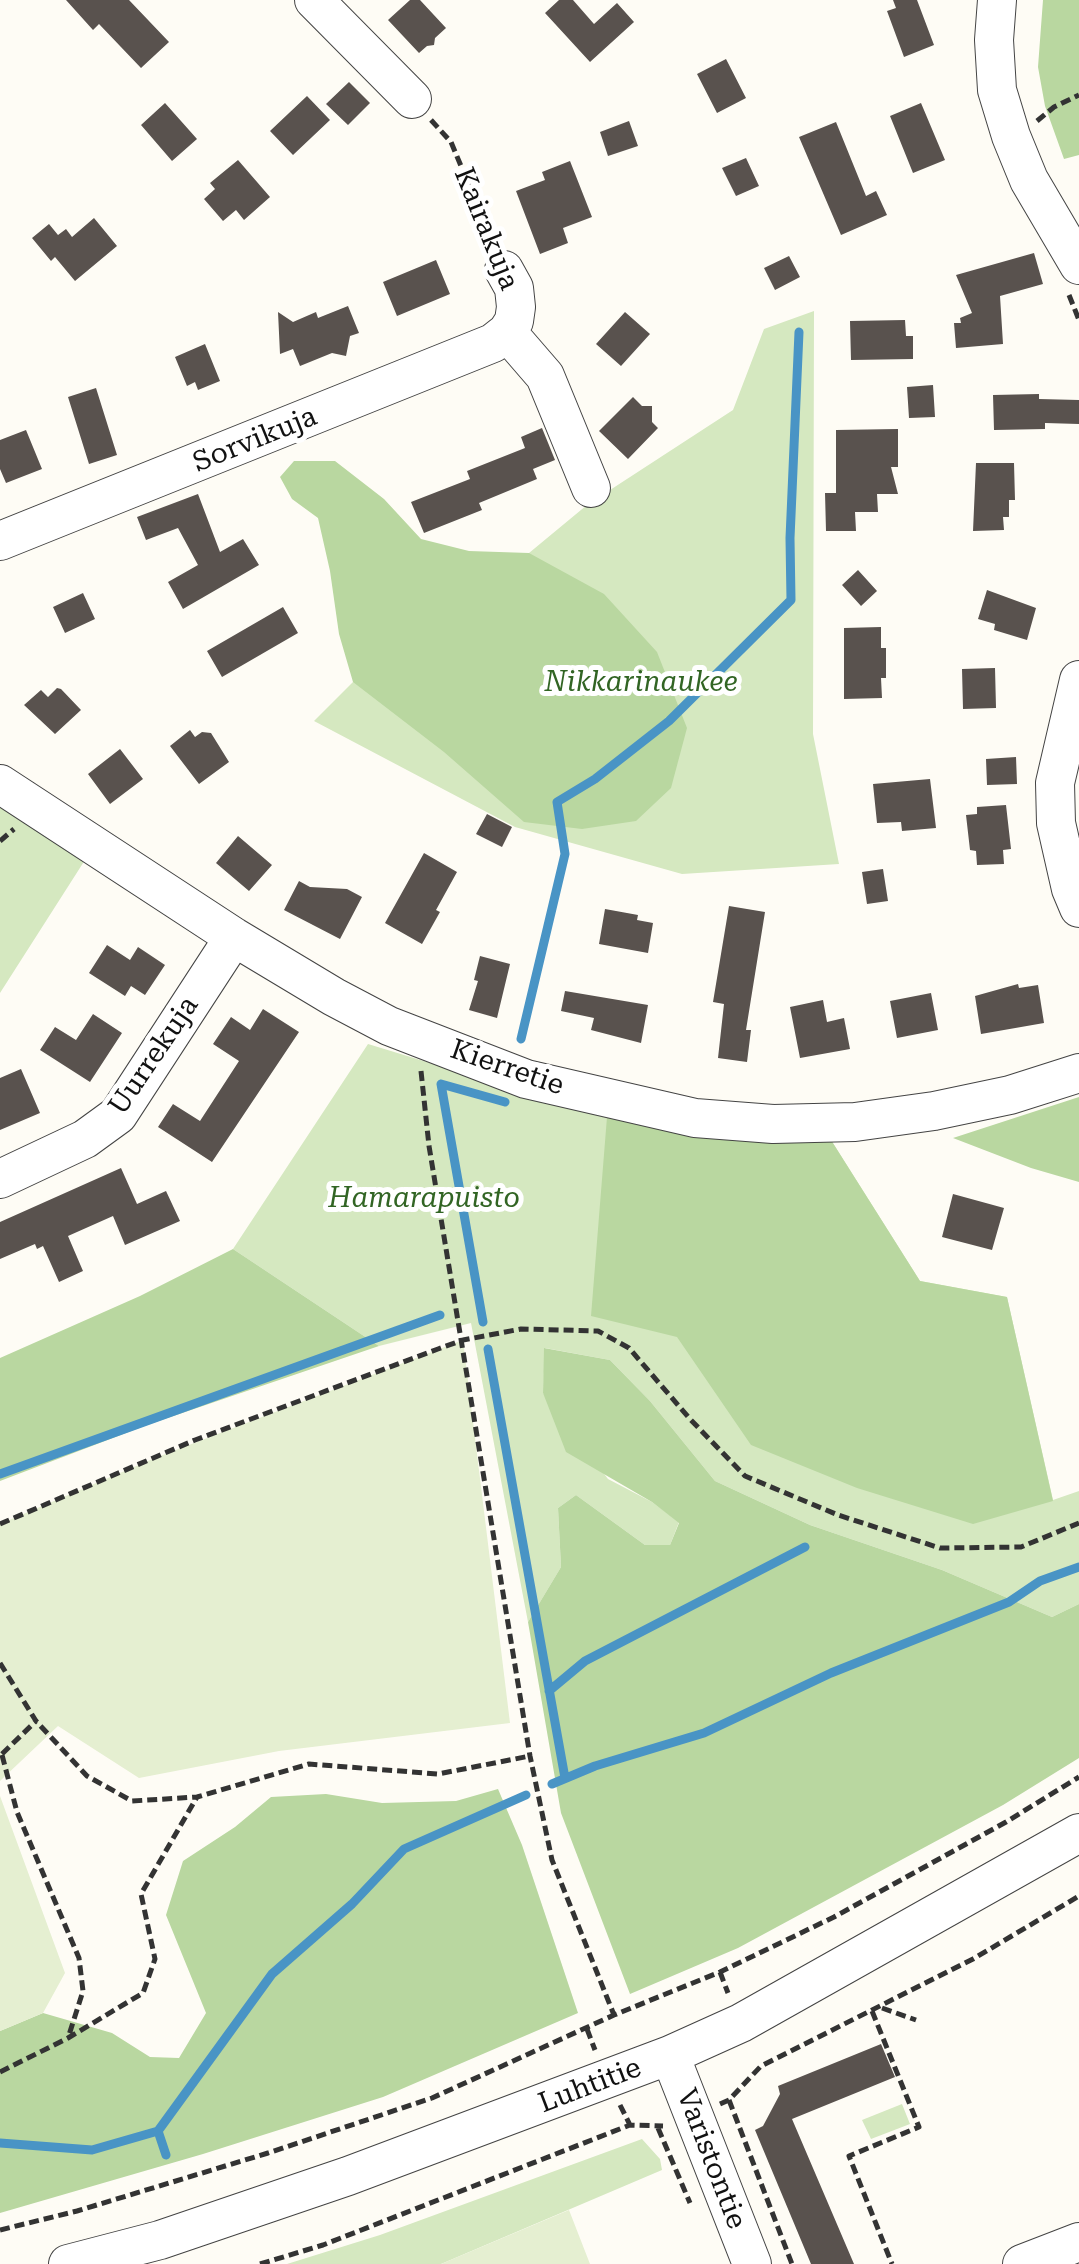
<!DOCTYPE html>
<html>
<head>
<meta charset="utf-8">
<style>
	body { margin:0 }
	canvas { display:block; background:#fefcf5 }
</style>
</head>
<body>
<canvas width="1079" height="2264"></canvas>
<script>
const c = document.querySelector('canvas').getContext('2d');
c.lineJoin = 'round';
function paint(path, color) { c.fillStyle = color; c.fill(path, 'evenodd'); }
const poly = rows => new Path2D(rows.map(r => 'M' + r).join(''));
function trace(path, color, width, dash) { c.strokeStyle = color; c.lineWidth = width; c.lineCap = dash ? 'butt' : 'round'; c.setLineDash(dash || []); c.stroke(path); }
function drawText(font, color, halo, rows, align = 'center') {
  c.font = font + ' "Roboto Serif",serif'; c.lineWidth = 10; c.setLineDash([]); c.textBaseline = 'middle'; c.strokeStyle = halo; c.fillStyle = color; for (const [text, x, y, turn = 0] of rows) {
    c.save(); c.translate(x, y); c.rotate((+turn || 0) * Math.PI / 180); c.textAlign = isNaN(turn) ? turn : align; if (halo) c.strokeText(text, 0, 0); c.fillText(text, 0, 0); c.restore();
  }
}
paint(poly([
	[814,311,813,734,839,864,682,874,515,827,314,721,353,682,529,553,587,505,733,410,764,329],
	[0,803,85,860,0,993],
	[368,1044,607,1117,831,1140,920,1281,1007,1297,1053,1500,1079,1491,1079,1604,1052,1617,942,1570,810,1525,715,1481,650,1401,610,1360,545,1348,543,1393,608,1479,652,1502,679,1522,670,1545,645,1545,576,1495,558,1508,561,1567,528,1622,471,1323,379,1346,233,1249],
	[902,2104,910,2124,871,2139,862,2120],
	[642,2139,660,2159,662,2170,441,2264,287,2264,380,2235]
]), '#d5e8c0');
paint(poly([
	[1043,0,1079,0,1079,155,1064,159,1045,106,1038,67],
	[294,461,335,461,384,499,421,539,469,551,529,553,604,594,657,652,687,728,671,788,636,821,582,829,524,822,444,752,353,682,339,634,330,571,318,518,292,499,280,477],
	[1079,1097,1079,1182,1031,1168,953,1138],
	[607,1117,831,1140,920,1281,1007,1297,1053,1501,973,1524,857,1488,751,1445,677,1337,591,1316],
	[233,1249,379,1346,147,1425,0,1481,0,1358,140,1296],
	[544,1348,610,1360,650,1401,715,1481,810,1525,942,1570,1052,1617,1079,1604,1079,1758,1003,1805,738,1948,630,1994,561,1813,528,1622,561,1567,558,1508,576,1495,645,1545,670,1545,679,1523,652,1502,566,1452,543,1393],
	[498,1789,522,1845,578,2013,383,2097,203,2154,0,2213,0,2031,43,2013,112,2033,150,2057,179,2058,206,2013,166,1915,183,1861,235,1827,271,1797,326,1794,382,1803,456,1801]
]), '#b9d7a0');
paint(poly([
	[463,1340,510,1723,279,1751,139,1778,58,1726,0,1781,0,1524,155,1458],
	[0,1796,65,1973,43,2013,0,2031],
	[569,2210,590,2264,441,2264]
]), '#e5efd1');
trace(poly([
	[521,1039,565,854,557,802,595,779,669,721,791,600,790,538,799,332],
	[483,1322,441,1084,505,1102],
	[488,1349,565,1778],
	[0,1474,440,1315],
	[549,1691,585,1661,805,1547],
	[552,1784,595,1766,704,1733,831,1673,1009,1602,1040,1581,1079,1567],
	[158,2131,272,1974,352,1904,404,1849,526,1795],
	[158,2131,166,2155],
	[0,2143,92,2150,158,2131]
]), '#4994c5', 9);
paint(poly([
	[66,0,129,0,169,42,141,68,99,24,93,30],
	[410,0,420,0,446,28,435,38,434,45,427,46,419,53,388,20],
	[559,0,573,0,594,24,617,3,634,22,590,62,545,13],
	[893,0,917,0,934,45,904,57,887,11,896,8],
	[726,59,746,98,717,113,697,74],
	[349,82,370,103,348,125,326,104],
	[307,96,330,120,293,155,270,131],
	[165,103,197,139,172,161,141,125],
	[921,103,945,160,913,173,890,116],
	[629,121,638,146,608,156,600,132],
	[836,122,866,196,876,191,887,215,841,235,799,137],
	[746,158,759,186,736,196,722,168],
	[238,160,270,197,244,220,236,210,223,221,204,199,215,189,210,183],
	[570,161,592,217,563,228,568,243,540,254,516,191,545,180,542,172],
	[94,218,117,246,75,281,55,257,51,261,32,238,49,224,58,235,66,229,72,237],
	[1034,253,1043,284,1000,296,1003,344,956,348,954,323,961,323,960,318,972,313,956,275],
	[789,256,800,277,775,290,764,268],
	[436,260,450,294,397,316,383,282],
	[348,306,359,333,350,336,346,356,332,353,300,366,293,349,280,354,278,312,293,322,316,312,318,318],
	[625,312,650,334,621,366,596,344],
	[905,320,906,336,913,336,913,359,851,360,850,321],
	[205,344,220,381,198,390,195,382,187,386,175,357],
	[933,385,935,417,909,418,907,387],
	[96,388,117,455,89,464,68,397],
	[1039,394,1039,399,1079,400,1079,424,1045,423,1045,429,994,430,993,395],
	[633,397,642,406,652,406,652,422,658,428,628,459,599,431],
	[542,428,555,460,533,469,537,479,479,503,482,510,424,533,411,502,470,479,467,471,525,448,521,437],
	[898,429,898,467,891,467,898,494,877,494,878,512,855,512,856,531,826,531,825,493,836,493,836,430],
	[26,430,42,469,6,483,0,469,0,440],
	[976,463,1014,463,1015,500,1009,500,1009,517,1003,517,1004,530,973,531],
	[198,494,220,552,243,539,259,565,183,609,168,582,198,565,178,528,146,540,137,517],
	[858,570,877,591,861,606,842,585],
	[987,590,1036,608,1027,640,994,630,995,624,978,619],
	[83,593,95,619,65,633,53,607],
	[283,607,298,633,222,677,207,651],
	[881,627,881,648,886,648,886,678,881,678,882,698,844,699,844,628],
	[995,668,996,708,963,709,962,669],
	[57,688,61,689,81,710,55,734,24,705,41,690,48,697],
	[190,730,195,737,202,732,211,733,229,762,199,784,170,746],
	[120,749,143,779,110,804,88,774],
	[1016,757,1017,784,987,785,986,759],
	[930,779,936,828,902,831,901,822,877,823,873,784],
	[1006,805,1011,849,1003,850,1004,864,977,865,976,851,970,850,966,815,977,814,977,807],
	[487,814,512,827,502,847,476,834],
	[238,836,272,865,249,891,216,863],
	[424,853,457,872,436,910,440,912,422,944,385,923],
	[883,869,888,901,867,904,862,872],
	[299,881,310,887,347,889,362,897,340,939,284,910],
	[729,906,765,912,746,1030,751,1030,747,1062,718,1058,724,1004,713,1002],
	[605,909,638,915,637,920,653,923,648,953,599,944],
	[107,945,130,960,138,947,165,965,145,995,131,986,125,996,89,973],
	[480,956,510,964,497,1018,469,1010,478,981,474,980],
	[1018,984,1019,988,1038,985,1044,1023,981,1034,975,996],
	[565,991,648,1005,641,1043,591,1030,594,1018,561,1011],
	[931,993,938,1030,897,1038,890,1001],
	[823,1000,827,1022,844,1018,850,1049,800,1058,790,1007],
	[263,1009,299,1032,212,1162,158,1127,173,1104,200,1121,239,1061,213,1044,231,1017,250,1030],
	[93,1014,122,1033,90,1082,40,1050,55,1027,76,1040],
	[21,1069,40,1113,0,1130,0,1078],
	[121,1168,137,1204,166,1191,180,1221,125,1245,113,1216,68,1236,83,1271,59,1282,43,1246,37,1249,35,1244,0,1259,0,1222],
	[953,1194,1004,1208,992,1250,942,1237],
	[881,2044,895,2077,792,2119,854,2264,811,2264,755,2130,763,2126,780,2094,778,2086]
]), '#59524e');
const minor = poly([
	[314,0,412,99],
	[997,0,994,40,997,90,1011,136,1029,180,1079,265],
	[507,332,545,376,591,488],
	[0,541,493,343,507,332,514,321,516,307,514,288,504,270],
	[1079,680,1055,783,1056,823,1071,889,1079,908],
	[0,784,234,937,334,997,389,1026,526,1079,695,1118,773,1124,855,1122,934,1111,1010,1095,1079,1073],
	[0,1179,85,1139,118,1115,234,937],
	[670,2055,752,2264],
	[68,2264,160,2240,348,2176,670,2055,741,2023,1079,1833],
	[1022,2264,1079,2242]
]);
trace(minor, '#444', 40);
trace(poly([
	[431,120,451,142,493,243],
	[1037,121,1054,107,1079,95],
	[1069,295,1079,320],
	[0,841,14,829],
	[421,1071,429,1146,530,1756,552,1860,614,2015],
	[0,1524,195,1440,438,1349,463,1340,521,1329,598,1331,629,1348,690,1419,745,1476,838,1515,940,1548,1021,1547,1079,1523],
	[0,1663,36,1721,87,1776,132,1801,197,1797,309,1764,438,1774,530,1756],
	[2,1754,36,1721],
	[2,1755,17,1812,79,1958,83,1991,69,2035],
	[720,1972,728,1993],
	[882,2008,916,2020],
	[872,2011,919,2127,849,2156,892,2264],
	[587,2029,595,2050],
	[0,2072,68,2038,143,1993,155,1959,141,1894,197,1797],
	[729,2100,792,2264],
	[720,2104,729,2100,761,2066,973,1959,1079,1896],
	[620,2105,630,2125],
	[658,2128,690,2203],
	[0,2230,77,2211,268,2153,432,2098,614,2015,720,1972,834,1917,1006,1822,1079,1777],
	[260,2264,323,2245,630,2125,663,2126]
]), '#333', 5, [10, 5]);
trace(minor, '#fff', 38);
drawText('28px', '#111', '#fff', [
	["Kairakuja",486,229,68],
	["Sorvikuja",255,440,-22],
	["Uurrekuja",154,1056,-56],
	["Kierretie",507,1068,19],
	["Luhtitie",590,2086,-21],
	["Varistontie",711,2159,69]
]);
drawText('italic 28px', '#326524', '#fff', [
	["Nikkarinaukee",641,683],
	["Hamarapuisto",424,1199]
]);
</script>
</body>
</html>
